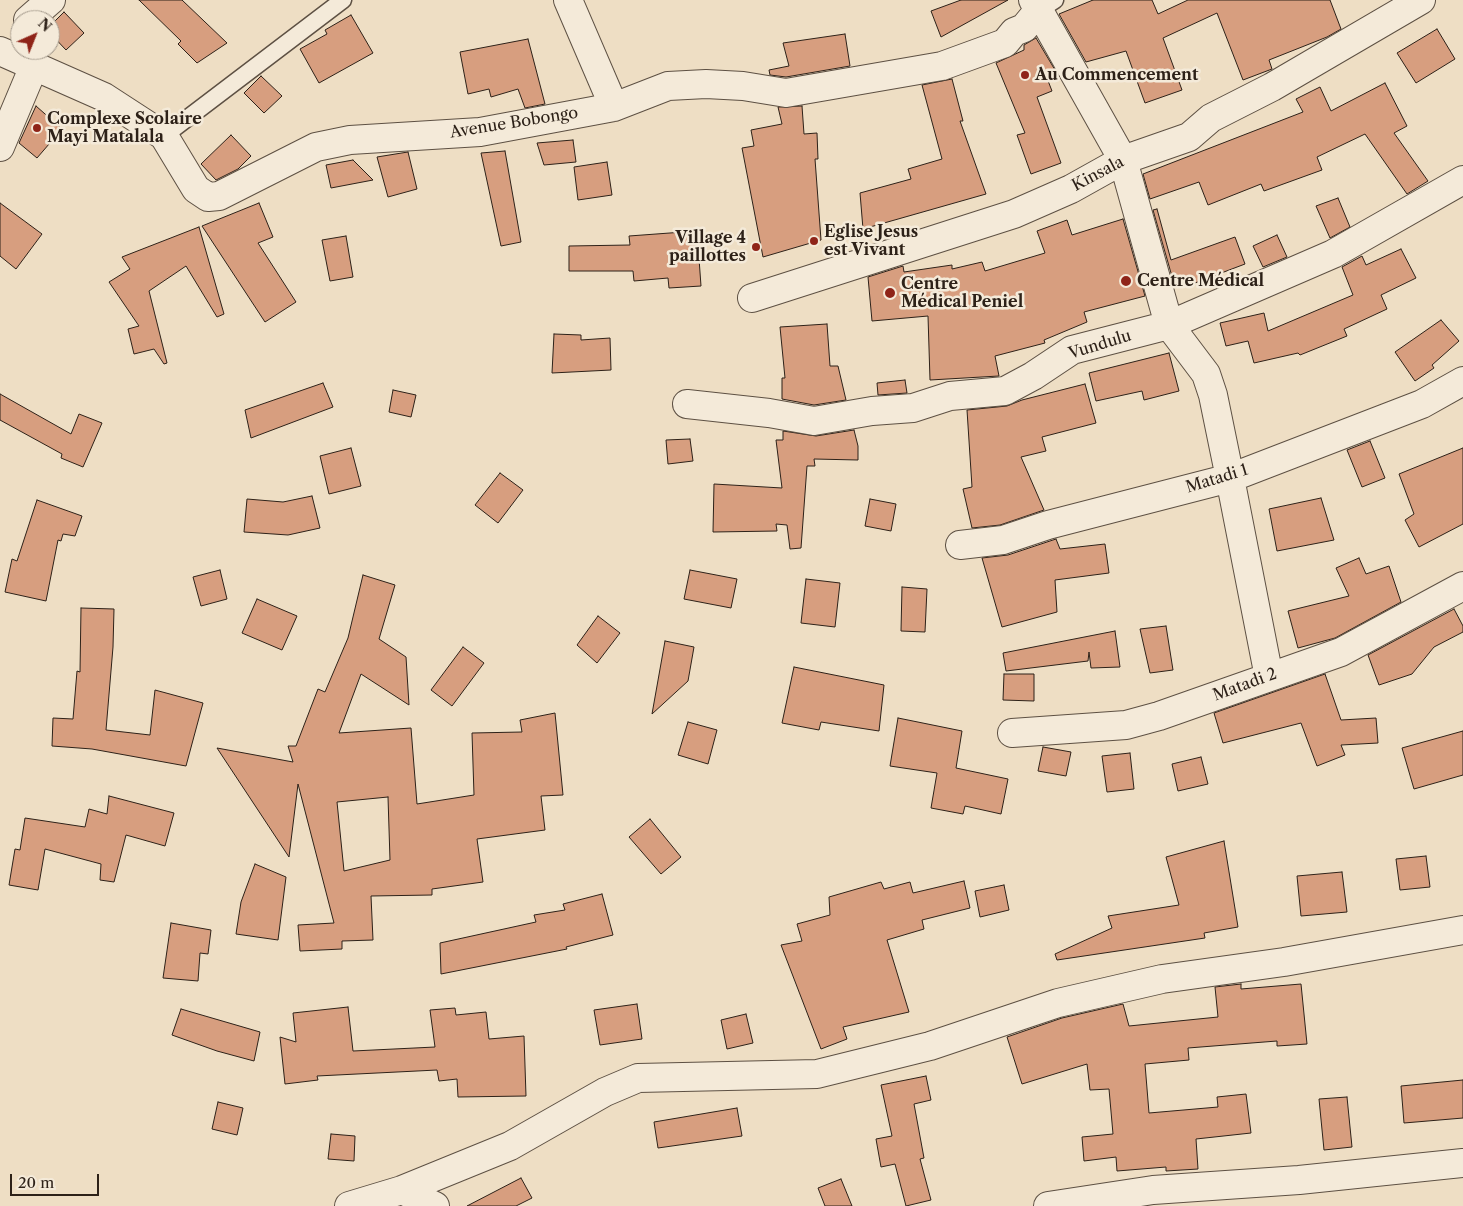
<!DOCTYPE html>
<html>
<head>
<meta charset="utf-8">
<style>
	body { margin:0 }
	#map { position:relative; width:1463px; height:1206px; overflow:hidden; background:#eedec4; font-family:"Libre Caslon Text",serif }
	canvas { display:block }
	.north { position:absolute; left:10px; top:10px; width:50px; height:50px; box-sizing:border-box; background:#f4ead9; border:1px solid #a49a8c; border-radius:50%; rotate:44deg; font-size:14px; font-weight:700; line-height:20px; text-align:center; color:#2d2118 }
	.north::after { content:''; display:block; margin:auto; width:18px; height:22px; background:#8f2418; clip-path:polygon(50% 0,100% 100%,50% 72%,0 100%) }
	.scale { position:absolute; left:10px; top:1174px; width:89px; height:22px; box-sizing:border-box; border:2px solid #2d2118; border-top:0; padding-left:6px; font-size:15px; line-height:18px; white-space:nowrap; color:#2d2118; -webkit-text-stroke:4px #f4ead9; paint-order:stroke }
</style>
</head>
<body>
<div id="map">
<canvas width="1463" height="1206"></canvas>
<div class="north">N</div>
<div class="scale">20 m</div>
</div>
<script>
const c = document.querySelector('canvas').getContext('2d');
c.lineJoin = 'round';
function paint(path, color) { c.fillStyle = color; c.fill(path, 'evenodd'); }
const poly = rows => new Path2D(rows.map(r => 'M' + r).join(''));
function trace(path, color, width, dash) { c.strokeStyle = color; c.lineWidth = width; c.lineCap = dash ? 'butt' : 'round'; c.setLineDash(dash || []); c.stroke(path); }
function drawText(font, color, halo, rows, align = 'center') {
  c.font = font + ' "Libre Caslon Text",serif'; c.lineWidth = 5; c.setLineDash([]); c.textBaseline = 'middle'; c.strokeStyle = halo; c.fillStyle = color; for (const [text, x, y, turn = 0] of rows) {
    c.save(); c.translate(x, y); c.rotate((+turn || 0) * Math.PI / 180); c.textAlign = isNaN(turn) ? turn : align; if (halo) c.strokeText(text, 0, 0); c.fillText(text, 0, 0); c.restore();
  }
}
const building = poly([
	[139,0,182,0,227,43,197,63,178,44,181,41,139,0],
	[961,0,1008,0,941,37,931,11,961,0],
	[1093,0,1152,0,1158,14,1188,0,1330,0,1341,29,1327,37,1269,60,1272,69,1243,80,1217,13,1163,38,1182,90,1145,103,1126,51,1086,62,1059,14,1093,0],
	[64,12,84,33,66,50,50,33,50,26,64,12],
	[351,15,373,53,319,83,300,49,327,34,325,30,351,15],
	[1437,29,1455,59,1416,83,1397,53,1437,29],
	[845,34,850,66,786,77,770,75,769,70,789,66,783,43,845,34],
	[1036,38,1055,70,1045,73,1052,91,1037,97,1061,163,1031,174,1017,135,1025,133,996,63,1024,50,1024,45,1036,38],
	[528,39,545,104,525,108,518,89,491,97,489,89,468,94,460,52,528,39],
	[261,76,282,96,264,113,244,93,261,76],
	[952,79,963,121,960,121,986,194,863,229,860,193,911,179,908,169,942,159,922,85,952,79],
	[1385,83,1407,126,1394,133,1428,181,1407,194,1365,134,1317,157,1322,170,1264,191,1261,184,1208,205,1199,182,1150,199,1143,174,1303,112,1296,99,1320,87,1331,111,1385,83],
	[36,106,62,129,37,158,19,143,36,106],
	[802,106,804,134,817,133,818,159,815,159,821,240,763,257,742,148,754,146,751,130,782,124,778,107,802,106],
	[231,135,251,156,238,169,216,180,201,164,231,135],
	[573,140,576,162,544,165,537,143,573,140],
	[505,151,521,242,501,246,481,153,505,151],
	[408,152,417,189,388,197,377,157,408,152],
	[353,160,373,180,331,188,326,165,353,160],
	[607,162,612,195,578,200,574,167,607,162],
	[1338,198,1350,227,1330,238,1316,206,1338,198],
	[0,203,42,234,16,269,0,256,0,203],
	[259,203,273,237,258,243,296,302,265,322,202,226,259,203],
	[1157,209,1171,260,1235,237,1245,264,1187,286,1187,284,1175,287,1153,210,1157,209],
	[1123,219,1145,296,1084,312,1087,322,1044,340,1045,343,995,356,999,376,930,380,928,316,872,321,868,277,903,266,904,272,952,265,952,269,982,262,985,271,1045,253,1037,231,1067,220,1072,235,1123,219],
	[199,227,224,314,217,317,186,266,149,291,167,363,164,364,154,349,134,354,128,329,139,326,109,282,130,269,122,257,199,227],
	[697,231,701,286,669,288,668,278,634,281,633,271,569,271,569,246,630,245,629,236,697,231],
	[1277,235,1287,257,1263,267,1253,246,1277,235],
	[346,236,353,277,330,281,322,240,346,236],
	[1401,249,1416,278,1381,295,1387,309,1344,329,1347,336,1300,355,1298,353,1254,363,1248,341,1226,346,1220,323,1264,313,1268,331,1353,295,1342,267,1362,256,1366,265,1401,249],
	[1441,320,1459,341,1432,365,1434,368,1415,381,1395,352,1441,320],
	[827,324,830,366,838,366,846,400,814,405,782,399,782,378,785,378,780,327,827,324],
	[554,334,581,335,581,340,610,338,611,370,552,373,554,334],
	[1169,353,1179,391,1144,400,1142,391,1096,401,1089,373,1169,353],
	[905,380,907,393,878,395,877,383,905,380],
	[323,383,333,407,251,438,245,410,323,383],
	[1085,384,1096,423,1042,437,1046,451,1021,457,1044,510,1000,525,972,528,963,489,972,487,967,410,1007,406,1022,400,1085,384],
	[393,390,416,395,411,417,389,412,393,390],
	[0,394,71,434,79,414,102,423,83,467,61,458,62,454,0,420,0,394],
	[854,430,858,446,858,460,814,459,815,466,807,466,801,548,790,549,787,525,776,524,777,531,713,532,714,484,782,488,776,440,783,440,783,431,816,436,854,430],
	[690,439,693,461,668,464,666,440,690,439],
	[1370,441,1385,478,1362,487,1347,450,1370,441],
	[351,448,361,486,329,494,320,456,351,448],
	[1463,448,1463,524,1419,547,1405,520,1414,514,1399,474,1463,448],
	[500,473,523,490,498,523,475,505,500,473],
	[312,496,320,528,288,535,244,532,247,499,283,502,312,496],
	[1321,498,1334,540,1277,551,1269,509,1321,498],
	[870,499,896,504,891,531,865,526,870,499],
	[37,500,82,516,75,536,63,534,61,541,58,540,46,601,5,592,12,559,17,561,37,500],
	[1056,539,1060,549,1105,544,1109,573,1055,580,1057,612,1002,627,982,558,1008,555,1056,539],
	[1359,558,1366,574,1389,566,1401,602,1335,638,1298,648,1288,611,1349,596,1336,568,1359,558],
	[220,570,227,599,201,606,193,577,220,570],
	[690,570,737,579,731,608,684,599,690,570],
	[363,575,395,585,379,639,406,657,409,705,361,674,339,733,411,728,417,804,474,795,472,733,522,732,520,720,555,713,563,795,541,796,545,830,477,839,483,882,432,889,432,895,371,896,373,940,342,941,342,949,300,951,298,925,334,923,298,784,289,857,217,748,293,762,288,746,296,746,318,689,325,692,348,638,363,575],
	[388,797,390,860,344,871,337,802,388,797],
	[806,579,840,583,835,627,801,623,806,579],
	[902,587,927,589,925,632,901,631,902,587],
	[257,599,297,616,282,650,242,633,257,599],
	[81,608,114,609,113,647,106,730,150,735,155,690,203,703,186,766,92,749,52,746,53,718,73,719,77,671,80,672,81,608],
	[1454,609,1463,626,1463,632,1434,647,1412,674,1379,685,1368,655,1454,609],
	[598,616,620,633,597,663,577,645,598,616],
	[1166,626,1173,670,1150,673,1140,629,1166,626],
	[1115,631,1120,667,1091,668,1089,652,1088,661,1006,671,1003,653,1115,631],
	[665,641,694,647,688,681,652,714,665,641],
	[463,647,484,663,452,706,431,690,463,647],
	[794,667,884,685,879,731,821,722,819,730,782,723,794,667],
	[1004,674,1034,674,1034,701,1003,700,1004,674],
	[1325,674,1341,720,1376,718,1378,743,1341,745,1345,755,1317,766,1301,723,1223,743,1214,713,1325,674],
	[898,718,962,731,956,768,1008,779,1001,814,965,806,963,814,931,808,937,773,890,766,898,718],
	[688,722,717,730,708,764,678,755,688,722],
	[1463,731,1463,775,1414,789,1402,748,1463,731],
	[1043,747,1071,752,1066,776,1038,771,1043,747],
	[1130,753,1134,789,1107,792,1102,756,1130,753],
	[1201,757,1208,784,1178,791,1172,764,1201,757],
	[109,796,174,813,165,846,126,835,114,882,100,880,101,864,45,849,38,890,9,885,15,849,20,850,25,818,85,827,89,809,107,814,109,796],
	[650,819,681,857,661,874,629,837,650,819],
	[1224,841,1238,927,1204,933,1205,938,1057,960,1055,954,1112,928,1108,916,1179,905,1166,857,1224,841],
	[1426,856,1430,887,1400,890,1396,859,1426,856],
	[255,864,286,877,278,940,236,934,241,902,255,864],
	[1342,872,1347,912,1301,916,1297,876,1342,872],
	[964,881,970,908,922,920,924,929,887,940,909,1012,843,1027,847,1039,821,1049,781,945,802,941,797,924,830,915,829,897,881,882,884,889,910,882,913,893,964,881],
	[1004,885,1009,910,980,917,975,891,1004,885],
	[602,894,613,935,566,947,567,949,441,974,440,943,536,922,534,915,565,910,563,904,602,894],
	[171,923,211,930,208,954,200,953,198,981,163,978,171,923],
	[1241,984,1241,989,1301,984,1307,1044,1277,1046,1277,1041,1188,1048,1189,1060,1145,1064,1149,1113,1218,1107,1217,1097,1246,1094,1251,1133,1196,1139,1198,1169,1166,1171,1166,1167,1117,1171,1116,1157,1084,1161,1082,1137,1113,1134,1109,1089,1090,1090,1087,1064,1022,1084,1007,1037,1062,1018,1123,1004,1129,1026,1218,1017,1215,987,1241,984],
	[637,1004,642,1039,600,1045,594,1010,637,1004],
	[348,1007,353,1051,435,1047,430,1010,455,1008,456,1015,486,1012,489,1039,524,1036,526,1096,458,1097,457,1079,439,1081,437,1070,317,1076,318,1080,285,1084,280,1037,296,1042,293,1013,348,1007],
	[181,1009,260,1032,254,1061,217,1051,172,1035,181,1009],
	[746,1014,753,1043,727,1049,721,1020,746,1014],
	[926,1076,931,1100,914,1104,924,1158,920,1159,931,1200,906,1206,895,1164,881,1167,876,1139,892,1136,881,1085,926,1076],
	[1463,1080,1463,1118,1404,1123,1401,1086,1463,1080],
	[1347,1097,1352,1147,1324,1150,1319,1099,1347,1097],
	[218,1102,243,1108,237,1135,212,1129,218,1102],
	[737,1108,742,1136,658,1148,654,1122,737,1108],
	[331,1134,355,1136,354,1161,328,1159,331,1134],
	[521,1178,532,1198,516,1206,467,1206,521,1178],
	[841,1179,852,1206,825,1206,818,1188,841,1179]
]);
paint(building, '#d79e7f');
trace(building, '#2d2118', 1);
const service = poly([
	[1038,11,1055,0],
	[164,136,343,0]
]);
const minor = poly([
	[568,0,614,107],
	[1033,0,1123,160,1169,325,1206,374,1213,395,1230,478,1269,677],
	[28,20,51,0],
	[0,51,104,97,164,136,196,189,208,197,219,196,316,147,350,140,480,132,614,107,668,86,706,84,743,86,786,93,942,66,1005,43,1014,32,1024,28,1038,11],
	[0,147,34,66],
	[752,298,1014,214,1071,189,1123,160,1189,137,1211,118,1272,87,1421,0],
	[687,404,769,413,814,421,872,411,913,408,950,396,1005,391,1033,376,1072,350,1169,325,1333,254,1463,180],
	[960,545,1003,540,1048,525,1230,478,1422,404,1463,381],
	[1012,733,1126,725,1159,716,1341,652,1463,586],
	[402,1190,435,1206],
	[349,1206,402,1190,510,1146,605,1092,638,1078,817,1074,930,1046,1058,1003,1162,979,1284,962,1463,930],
	[1048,1206,1153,1190,1299,1180,1463,1163]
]);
trace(service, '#5d5043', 19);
trace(minor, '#5d5043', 30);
trace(service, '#f4ead9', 16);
trace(minor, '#f4ead9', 28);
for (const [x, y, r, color] of [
	[1025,75,5,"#8f2418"],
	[37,128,5,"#8f2418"],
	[814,241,5,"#8f2418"],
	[756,247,5,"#8f2418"],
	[1126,281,6,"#8f2418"],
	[890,293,6,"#8f2418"]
]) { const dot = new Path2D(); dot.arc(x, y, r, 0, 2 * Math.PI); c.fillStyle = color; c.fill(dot); trace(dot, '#f4ead9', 2); }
drawText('bold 16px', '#2d2118', '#f4ead9', [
	["Au Commencement",1035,75],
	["Complexe Scolaire",47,119],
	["Mayi Matalala",47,137],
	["Eglise Jesus",824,232],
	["est Vivant",824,250],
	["Village 4",746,238,"right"],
	["paillottes",746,256,"right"],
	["Centre Médical",1137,281],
	["Centre",901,284],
	["Médical Peniel",901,302]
], 'left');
drawText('16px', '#2d2118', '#f4ead9', [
	["Avenue Bobongo",514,123,-9],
	["Kinsala",1098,174,-28],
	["Vundulu",1100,345,-17],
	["Matadi 1",1217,479,-17],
	["Matadi 2",1245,685,-20]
]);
</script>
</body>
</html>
